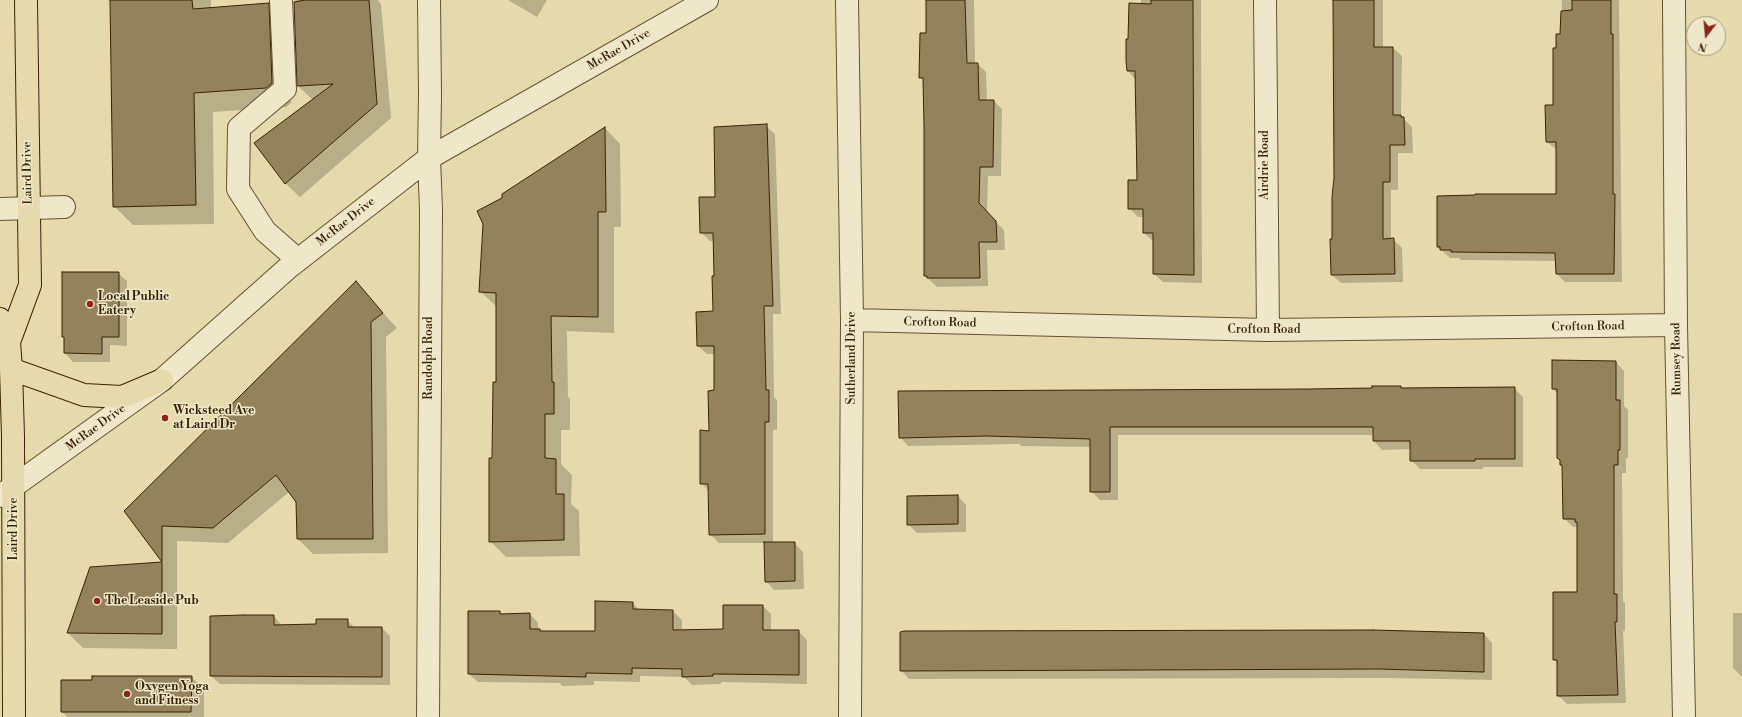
<!DOCTYPE html>
<html>
<head>
<meta charset="utf-8">
<style>
	body { margin:0 }
	#map { position:relative; width:1742px; height:717px; overflow:hidden; background:#e6daad; font-family:"Libre Bodoni",serif }
	canvas { display:block }
	.north { position:absolute; left:1686px; top:16px; width:40px; height:40px; box-sizing:border-box; background:#efe7ca; border:1px solid #a6997b; border-radius:50%; rotate:196deg; font-size:11px; font-weight:700; line-height:16px; text-align:center; color:#392304 }
	.north::after { content:''; display:block; margin:auto; width:14px; height:18px; background:#8f2418; clip-path:polygon(50% 0,100% 100%,50% 72%,0 100%) }
</style>
</head>
<body>
<div id="map">
<canvas width="1742" height="717"></canvas>
<div class="north">N</div>
</div>
<script>
const c = document.querySelector('canvas').getContext('2d');
c.lineJoin = 'round';
function paint(path, color) { c.fillStyle = color; c.fill(path, 'evenodd'); }
const poly = rows => new Path2D(rows.map(r => 'M' + r).join(''));
function trace(path, color, width, dash) { c.strokeStyle = color; c.lineWidth = width; c.lineCap = dash ? 'butt' : 'round'; c.setLineDash(dash || []); c.stroke(path); }
function drawText(font, color, halo, rows, align = 'center') {
  c.font = font + ' "Libre Bodoni",serif'; c.lineWidth = 3; c.setLineDash([]); c.textBaseline = 'middle'; c.strokeStyle = halo; c.fillStyle = color; for (const [text, x, y, turn = 0] of rows) {
    c.save(); c.translate(x, y); c.rotate((+turn || 0) * Math.PI / 180); c.textAlign = isNaN(turn) ? turn : align; if (halo) c.strokeText(text, 0, 0); c.fillText(text, 0, 0); c.restore();
  }
}
paint(poly([
	[111,0,211,0,211,9,268,5,287,24,291,103,286,107,213,112,214,224,133,225,114,206],
	[295,0,378,0,381,4,391,118,300,197,285,183,313,100,298,86],
	[508,0,547,0,537,17],
	[927,0,974,0,975,64,978,64,986,72,987,101,994,101,1002,109,1001,176,988,176,987,213,1004,230,1005,250,987,250,988,286,937,287,925,276,925,127,924,80,920,77,927,34],
	[1141,0,1201,0,1202,283,1163,282,1154,274,1154,242,1144,233,1144,217,1138,217,1129,208,1138,181,1136,80,1128,71,1129,40,1141,5],
	[1334,0,1383,0,1383,48,1393,48,1402,56,1401,116,1412,127,1413,153,1398,153,1398,190,1391,190,1391,240,1394,240,1402,248,1403,282,1341,283,1332,275,1335,178],
	[1562,0,1619,0,1622,282,1565,282,1557,274,1557,261,1461,260,1459,258,1450,258,1438,247,1557,195,1557,150,1547,142,1554,106,1557,49,1561,35],
	[766,126,775,134,781,314,773,314,774,397,777,400,777,430,773,430,773,543,794,543,803,552,804,589,774,590,766,581,765,543,719,543,710,534,710,492,701,483,715,391,715,354,707,354,698,346,714,312,715,277,714,241,710,241,701,232,716,198],
	[605,128,620,144,621,227,614,227,614,333,567,331,568,397,570,399,570,430,561,430,561,464,572,475,571,504,579,511,580,556,506,557,490,541,498,383,497,307,480,291,503,199],
	[118,273,127,281,127,346,110,345,110,362,73,362,65,353,65,338,63,336],
	[356,283,397,328,386,337,388,553,313,554,298,539,297,502,289,492,228,543,177,541,177,649,83,648,68,633,91,568,164,563,125,511],
	[1616,362,1624,371,1624,406,1628,410,1628,458,1626,458,1626,473,1622,473,1623,601,1625,603,1625,631,1623,631,1626,703,1567,704,1558,695,1558,664,1554,660,1578,593,1578,527,1573,527,1564,518,1563,466,1561,464,1558,394,1553,389],
	[1401,387,1403,389,1514,388,1523,397,1523,467,1483,467,1483,469,1420,469,1411,460,1411,449,1382,450,1374,441,1374,435,1118,435,1118,500,1100,500,1091,491,1091,447,1021,446,1020,444,908,446,900,437,1308,390],
	[958,496,966,505,966,532,917,533,908,524],
	[632,603,640,610,673,611,682,620,682,631,724,630,763,606,771,614,771,631,798,631,807,640,807,684,721,682,721,684,692,685,684,677,640,676,640,682,594,681,594,685,562,686,560,683,478,682,469,674,500,612,503,614,530,614,538,623,538,630,541,632,596,632],
	[1733,613,1742,613,1742,677,1733,668],
	[274,616,282,626,317,625,347,620,355,628,382,628,390,636,390,685,220,684,211,676],
	[1484,634,1492,643,1492,680,1388,678,909,679,901,670],
	[191,677,204,689,204,717,67,717,62,712]
]), '#0003');
const building = poly([
	[110,0,192,0,193,9,269,3,272,83,266,88,194,93,196,205,113,207,110,0],
	[305,0,369,0,377,104,285,184,254,143,333,84,297,86,294,2,305,0],
	[926,0,965,0,967,63,978,63,979,100,994,100,993,167,980,167,979,203,996,221,997,242,979,242,980,278,927,278,927,276,924,276,924,127,923,78,919,78,920,33,926,33,926,0],
	[1151,0,1193,0,1194,275,1153,274,1153,233,1143,233,1143,209,1128,209,1128,180,1137,180,1135,71,1127,71,1126,61,1126,39,1128,39,1129,3,1151,4,1151,0],
	[1333,0,1374,0,1374,47,1393,47,1393,115,1401,115,1401,117,1404,117,1405,145,1390,145,1390,182,1383,182,1383,239,1394,238,1395,274,1331,275,1330,239,1332,239,1332,197,1334,178,1333,0],
	[1572,0,1611,0,1611,34,1613,34,1613,194,1615,194,1614,274,1556,274,1555,253,1451,252,1451,250,1440,250,1440,247,1437,247,1437,196,1475,195,1475,194,1556,194,1556,142,1546,142,1545,105,1553,105,1553,48,1556,48,1556,34,1560,34,1561,11,1572,10,1572,0],
	[767,124,773,306,764,306,766,390,769,390,769,422,765,422,765,534,709,535,708,484,700,484,700,430,709,431,708,391,714,390,714,346,697,346,696,312,713,311,712,276,714,276,713,233,700,233,699,197,715,197,714,127,767,124],
	[605,127,606,212,598,212,598,317,551,316,552,382,554,382,554,414,545,414,545,458,556,459,556,494,564,494,564,540,489,542,489,458,492,458,493,382,496,382,496,293,479,292,483,224,477,211,502,198,502,194,605,127],
	[62,272,119,272,119,337,102,337,102,354,64,353,64,337,62,337,62,272],
	[356,281,383,313,371,322,373,539,297,539,296,502,276,475,213,528,162,526,162,634,67,633,90,567,162,562,124,511,356,281],
	[1552,360,1616,361,1616,400,1620,400,1620,450,1618,450,1618,465,1614,465,1614,594,1617,594,1617,622,1615,622,1618,695,1557,696,1557,660,1553,660,1553,592,1577,592,1577,522,1575,522,1575,519,1563,519,1562,465,1560,465,1560,460,1557,458,1557,389,1552,389,1552,360],
	[1372,386,1401,386,1401,388,1515,387,1515,459,1475,459,1475,461,1410,461,1410,441,1373,441,1373,427,1110,427,1110,492,1090,492,1090,439,986,436,899,438,898,391,1308,389,1372,388,1372,386],
	[958,495,958,524,907,525,907,496,958,495],
	[764,542,795,542,795,581,765,582,764,542],
	[595,601,633,602,633,609,673,610,673,630,723,629,723,605,763,605,763,630,799,630,799,675,713,674,713,676,682,677,682,669,632,668,632,674,586,673,586,677,468,674,468,611,500,611,500,614,530,613,530,629,540,629,540,631,595,631,595,601],
	[244,615,274,615,274,625,316,624,316,619,348,619,348,627,382,627,382,677,210,676,210,616,244,615],
	[1373,630,1484,633,1484,672,1379,669,900,671,900,632,904,631,1373,630],
	[92,676,192,676,191,712,61,712,61,680,92,680,92,676]
]);
paint(building, '#93825c');
trace(building, '#392304', 1);
const minor = poly([
	[281,0,285,89,239,128,238,189,265,231,298,260],
	[847,0,852,320,850,717],
	[1265,0,1268,330],
	[1674,0,1676,325,1684,717],
	[0,209,64,207],
	[852,320,1268,330,1676,325],
	[0,496,162,380,289,267,429,158,707,0],
	[428,717,431,210,429,158,430,94,429,0]
]);
const major = poly([
	[0,319,9,342,11,369,13,436,14,717],
	[9,342,30,285,26,0],
	[11,369,84,395,122,397,162,380]
]);
trace(minor, '#64512e', 24);
trace(major, '#392304', 24);
trace(minor, '#efe7ca', 22);
trace(major, '#e6daad', 22);
for (const [x, y, r, color] of [
	[90,304,4,"#8f2418"],
	[165,418,4,"#8f2418"],
	[97,601,4,"#8f2418"],
	[127,694,4,"#8f2418"]
]) { const dot = new Path2D(); dot.arc(x, y, r, 0, 2 * Math.PI); c.fillStyle = color; c.fill(dot); trace(dot, '#efe7ca', 1.5); }
drawText('12px', '#392304', '#efe7ca', [
	["McRae Drive",619,50,-30],
	["Airdrie Road",1265,165,-90],
	["Laird Drive",28,173,-91],
	["McRae Drive",346,222,-38],
	["Crofton Road",940,323,1],
	["Crofton Road",1588,327,-1],
	["Crofton Road",1264,330],
	["Randolph Road",429,358,-90],
	["Sutherland Drive",852,358,-90],
	["Rumsey Road",1677,359,-91],
	["McRae Drive",96,428,-36],
	["Laird Drive",14,529,-90]
]);
drawText('bold 12px', '#392304', '#efe7ca', [
	["Local Public",98,297],
	["Eatery",98,311],
	["Wicksteed Ave",173,411],
	["at Laird Dr",173,425],
	["The Leaside Pub",105,601],
	["Oxygen Yoga",135,687],
	["and Fitness",135,701]
], 'left');
</script>
</body>
</html>
